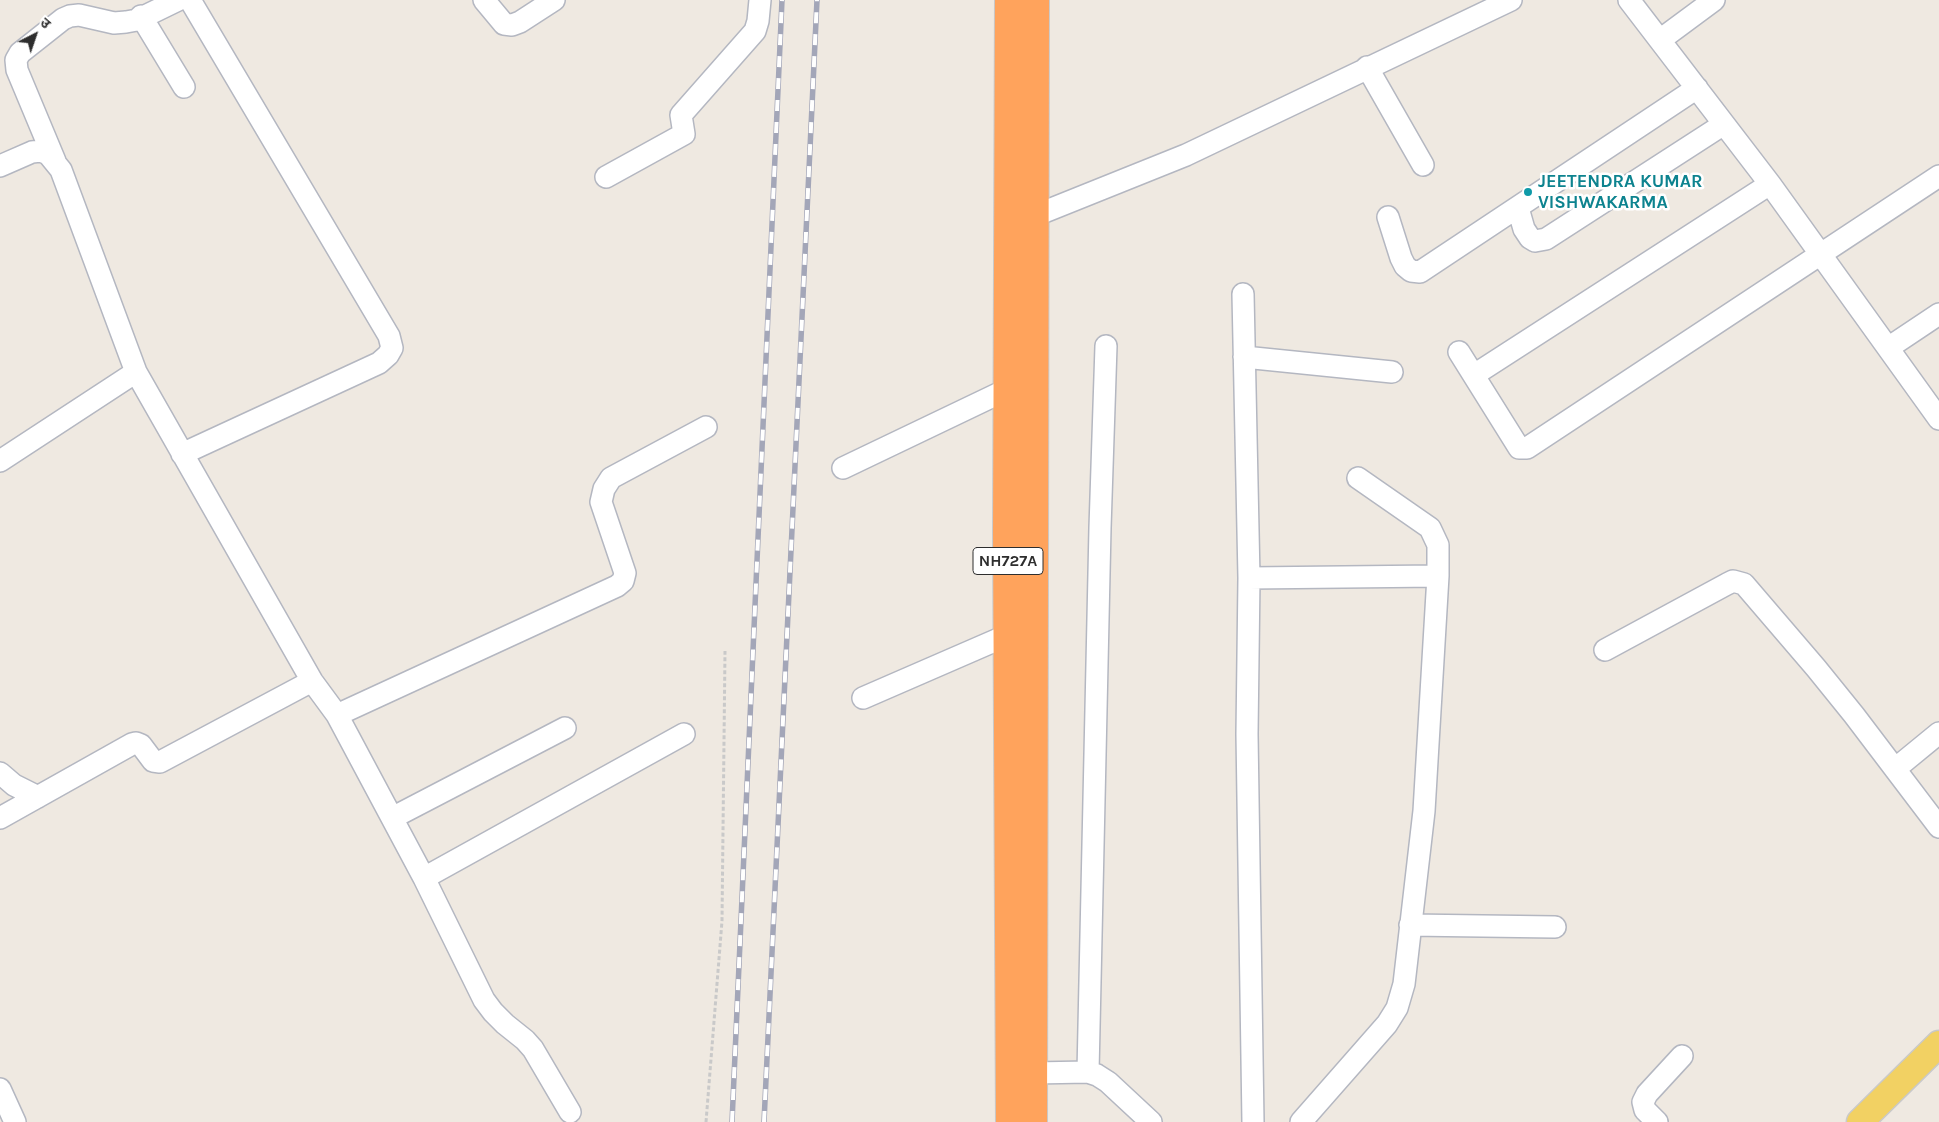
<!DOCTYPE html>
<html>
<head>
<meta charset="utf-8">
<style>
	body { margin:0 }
	#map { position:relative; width:1939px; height:1122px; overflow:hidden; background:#efe9e1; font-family:Karla,"Noto Sans Devanagari",sans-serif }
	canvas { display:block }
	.north { position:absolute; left:10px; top:10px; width:50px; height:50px; -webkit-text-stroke:4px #fff; paint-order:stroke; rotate:41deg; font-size:14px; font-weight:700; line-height:20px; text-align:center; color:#2e2e2e }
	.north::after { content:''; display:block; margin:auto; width:18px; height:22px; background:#2e2e2e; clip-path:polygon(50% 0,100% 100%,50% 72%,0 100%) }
</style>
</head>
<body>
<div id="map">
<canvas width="1939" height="1122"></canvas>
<div class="north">उ</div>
</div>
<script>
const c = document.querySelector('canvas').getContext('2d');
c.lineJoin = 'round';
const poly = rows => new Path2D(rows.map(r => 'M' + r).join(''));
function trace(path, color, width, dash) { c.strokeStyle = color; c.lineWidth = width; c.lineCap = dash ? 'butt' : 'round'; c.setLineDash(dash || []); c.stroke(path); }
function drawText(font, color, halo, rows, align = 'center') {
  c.font = font + ' Karla,sans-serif'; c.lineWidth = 5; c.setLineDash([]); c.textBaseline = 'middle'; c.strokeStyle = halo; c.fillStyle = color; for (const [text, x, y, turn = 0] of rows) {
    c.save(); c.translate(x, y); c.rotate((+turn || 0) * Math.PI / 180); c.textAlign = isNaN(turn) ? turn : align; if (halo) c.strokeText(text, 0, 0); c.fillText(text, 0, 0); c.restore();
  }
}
const minor = poly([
	[484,0,504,24,512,25,520,22,554,0],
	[1629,0,1770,184,1939,419],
	[141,16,184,87],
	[1660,40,1714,0],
	[1367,67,1423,165],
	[55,161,17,70,16,60,20,53,63,19,70,16,79,15,114,23,126,22,137,20,178,0],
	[0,166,32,152,41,151,48,154,61,170,136,372,312,681,337,715,424,878,484,1000,493,1012,505,1024,525,1040,533,1049,570,1112],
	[606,177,684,134,681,115,755,31,758,21,760,0],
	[1518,208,1524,229,1530,238,1535,241,1546,239,1724,124],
	[1034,216,1186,155,1511,0],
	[1388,217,1401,258,1405,266,1411,271,1420,272,1697,88],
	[1243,294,1249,578,1247,734,1253,1122],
	[1888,348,1939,314],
	[1459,352,1519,448,1527,448,1939,176],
	[1244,357,1392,372],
	[1474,375,1770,184],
	[182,454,379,363,388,355,392,348,389,336,190,0],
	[0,461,136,372],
	[843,468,1008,389],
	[1249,578,1438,576],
	[1605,650,1727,584,1733,581,1744,584,1816,668,1854,715,1939,827],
	[863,698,1008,635],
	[337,715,617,586,623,581,625,573,601,502,604,489,611,478,706,427],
	[1895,769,1939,733],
	[0,773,14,785,38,797],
	[0,818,132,744,136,743,141,745,153,761,160,762,312,681],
	[392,818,565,728],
	[424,878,684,734],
	[1410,925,1555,927],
	[1088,1072,1100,528,1106,346],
	[1033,1073,1088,1072,1097,1075,1108,1082,1151,1122],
	[0,1089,15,1122],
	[1301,1122,1387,1024,1397,1008,1404,984,1424,811,1438,576,1438,545,1430,528,1358,478],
	[1657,1122,1645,1110,1643,1102,1647,1094,1682,1056]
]);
const major = poly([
	[1860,1122,1939,1044]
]);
const highway = poly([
	[1009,0,1007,531,1010,1122],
	[1033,1122,1035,0]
]);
trace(minor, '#b4b7c1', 24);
trace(major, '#c9c9c9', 29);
trace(highway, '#c9c9c9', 30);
trace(poly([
	[706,1122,722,921,725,651]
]), '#c9c9c9', 3, [4, 2.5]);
trace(minor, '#fff', 21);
trace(major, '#f2d163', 26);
trace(highway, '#ffa35c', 28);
const rail = poly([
	[732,1122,782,0],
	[764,1122,817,0]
]);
trace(rail, '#a3a6b8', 5.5);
trace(rail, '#fff', 4, [11]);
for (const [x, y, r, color] of [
	[1528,192,5,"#0f9aa8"]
]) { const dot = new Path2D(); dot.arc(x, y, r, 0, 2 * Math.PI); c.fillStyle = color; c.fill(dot); trace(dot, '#fff', 2); }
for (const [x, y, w] of [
	[1008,561,70]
]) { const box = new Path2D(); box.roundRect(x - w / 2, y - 13.5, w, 27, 4); c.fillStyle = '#fff'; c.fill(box); trace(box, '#2e2e2e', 1); }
drawText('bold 16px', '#2e2e2e', null, [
	["NH727A",1008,561]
]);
drawText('bold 18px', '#0d838f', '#fff', [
	["JEETENDRA KUMAR",1538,182],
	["VISHWAKARMA",1538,203]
], 'left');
</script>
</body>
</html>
